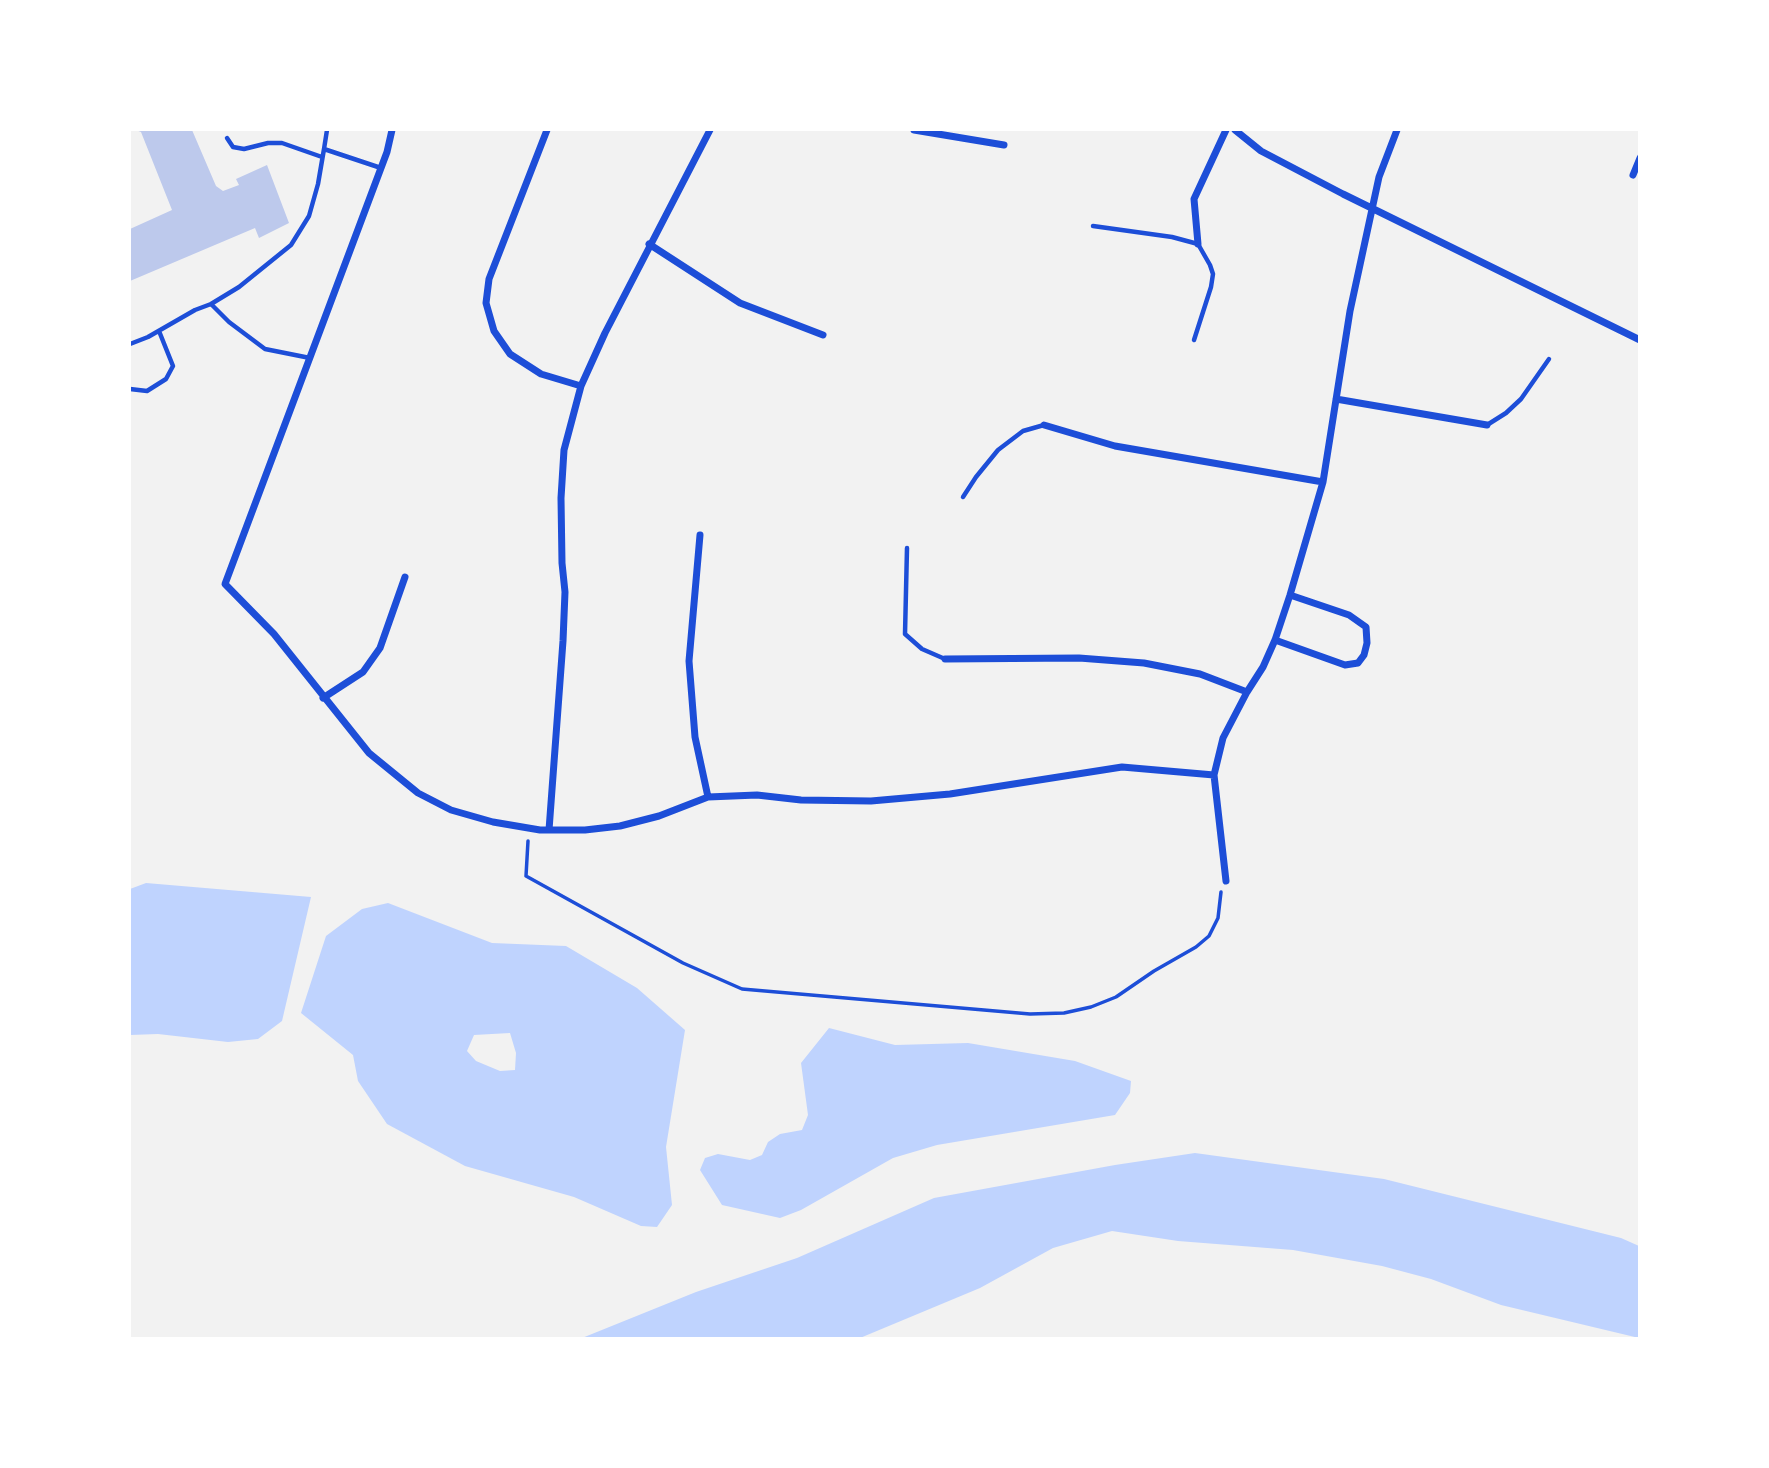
<!DOCTYPE html>
<html>
<head>
<meta charset="utf-8">
<style>
	body { margin:0 }
	#map { position:relative; width:1769px; height:1468px; overflow:hidden; background:#f2f2f2; font-family:"IBM Plex Sans",sans-serif }
	canvas { display:block }
	.frame { position:absolute; inset:0; border:131px solid #fff; pointer-events:none }
</style>
</head>
<body>
<div id="map">
<canvas width="1769" height="1468"></canvas>
<div class="frame"></div>
</div>
<script>
const c = document.querySelector('canvas').getContext('2d');
c.lineJoin = 'round';
function paint(path, color) { c.fillStyle = color; c.fill(path, 'evenodd'); }
const poly = rows => new Path2D(rows.map(r => 'M' + r).join(''));
function trace(path, color, width, dash) { c.strokeStyle = color; c.lineWidth = width; c.lineCap = dash ? 'butt' : 'round'; c.setLineDash(dash || []); c.stroke(path); }
paint(poly([
	[146,883,311,897,282,1021,258,1039,228,1042,158,1034,130,1035,130,889],
	[388,903,492,943,566,946,637,988,685,1030,666,1147,672,1205,657,1227,641,1226,574,1197,465,1166,387,1124,358,1081,353,1055,301,1013,326,936,362,909],
	[510,1033,516,1053,515,1070,500,1071,476,1061,467,1051,474,1035],
	[829,1028,895,1045,968,1043,1075,1061,1131,1081,1130,1093,1115,1115,937,1145,893,1158,801,1210,780,1218,722,1205,700,1170,705,1158,718,1154,750,1160,762,1155,768,1142,780,1134,802,1130,808,1115,801,1063],
	[1195,1153,1384,1179,1621,1238,1639,1246,1639,1338,1501,1305,1431,1279,1382,1266,1293,1250,1178,1241,1112,1231,1053,1248,980,1288,860,1338,582,1338,696,1292,797,1258,934,1198,1115,1165]
]), '#bfd3fe');
paint(poly([
	[136,130,192,130,216,186,223,191,239,185,236,179,267,165,289,223,259,238,255,228,130,281,130,229,172,210,141,132]
]), '#bdc9ec');
trace(poly([
	[528,841,526,876,683,963,742,989,1030,1014,1064,1013,1091,1007,1116,997,1154,971,1196,947,1209,936,1218,918,1221,892]
]), '#1d4ed8', 3.5);
trace(poly([
	[327,130,324,149,381,168],
	[227,138,233,147,244,149,268,143,282,143,322,157],
	[1093,226,1172,237,1198,244,1210,265,1213,274,1211,287,1194,340],
	[211,304,239,287,291,245,309,216,318,184,324,149],
	[130,344,148,337,195,310,211,304,229,322,265,349,310,358],
	[130,389,147,391,166,379,173,366,159,331],
	[1487,425,1506,413,1521,399,1549,359],
	[963,497,976,477,998,450,1023,431,1044,425],
	[907,548,905,634,922,649,945,659]
]), '#1d4ed8', 4.5);
trace(poly([
	[392,130,387,152,225,584,274,634,369,753,418,793,451,810,493,822,540,830,585,830,620,826,659,816,708,797,757,795,801,800,871,801,950,794,1122,767,1214,775],
	[547,130,489,279,486,303,494,331,510,354,541,374,581,386],
	[914,130,1004,145],
	[1235,130,1261,151,1343,194,1640,340],
	[1633,175,1640,158],
	[649,244,740,303,823,335],
	[1198,244,1194,199,1226,130],
	[1336,399,1487,425],
	[1044,425,1115,446,1323,482],
	[700,535,689,661,695,737,708,797],
	[1275,640,1345,665,1358,663,1364,655,1367,643,1366,627,1349,615,1290,595],
	[945,659,1079,658,1144,663,1200,674,1247,692],
	[323,698,363,672,380,648,405,577],
	[549,830,563,641,565,592,562,563,561,498,564,450,581,386,605,333,710,130],
	[1226,881,1214,775,1223,738,1247,692,1263,667,1275,640,1290,595,1323,482,1350,311,1379,177,1397,130]
]), '#1d4ed8', 7);
</script>
</body>
</html>
